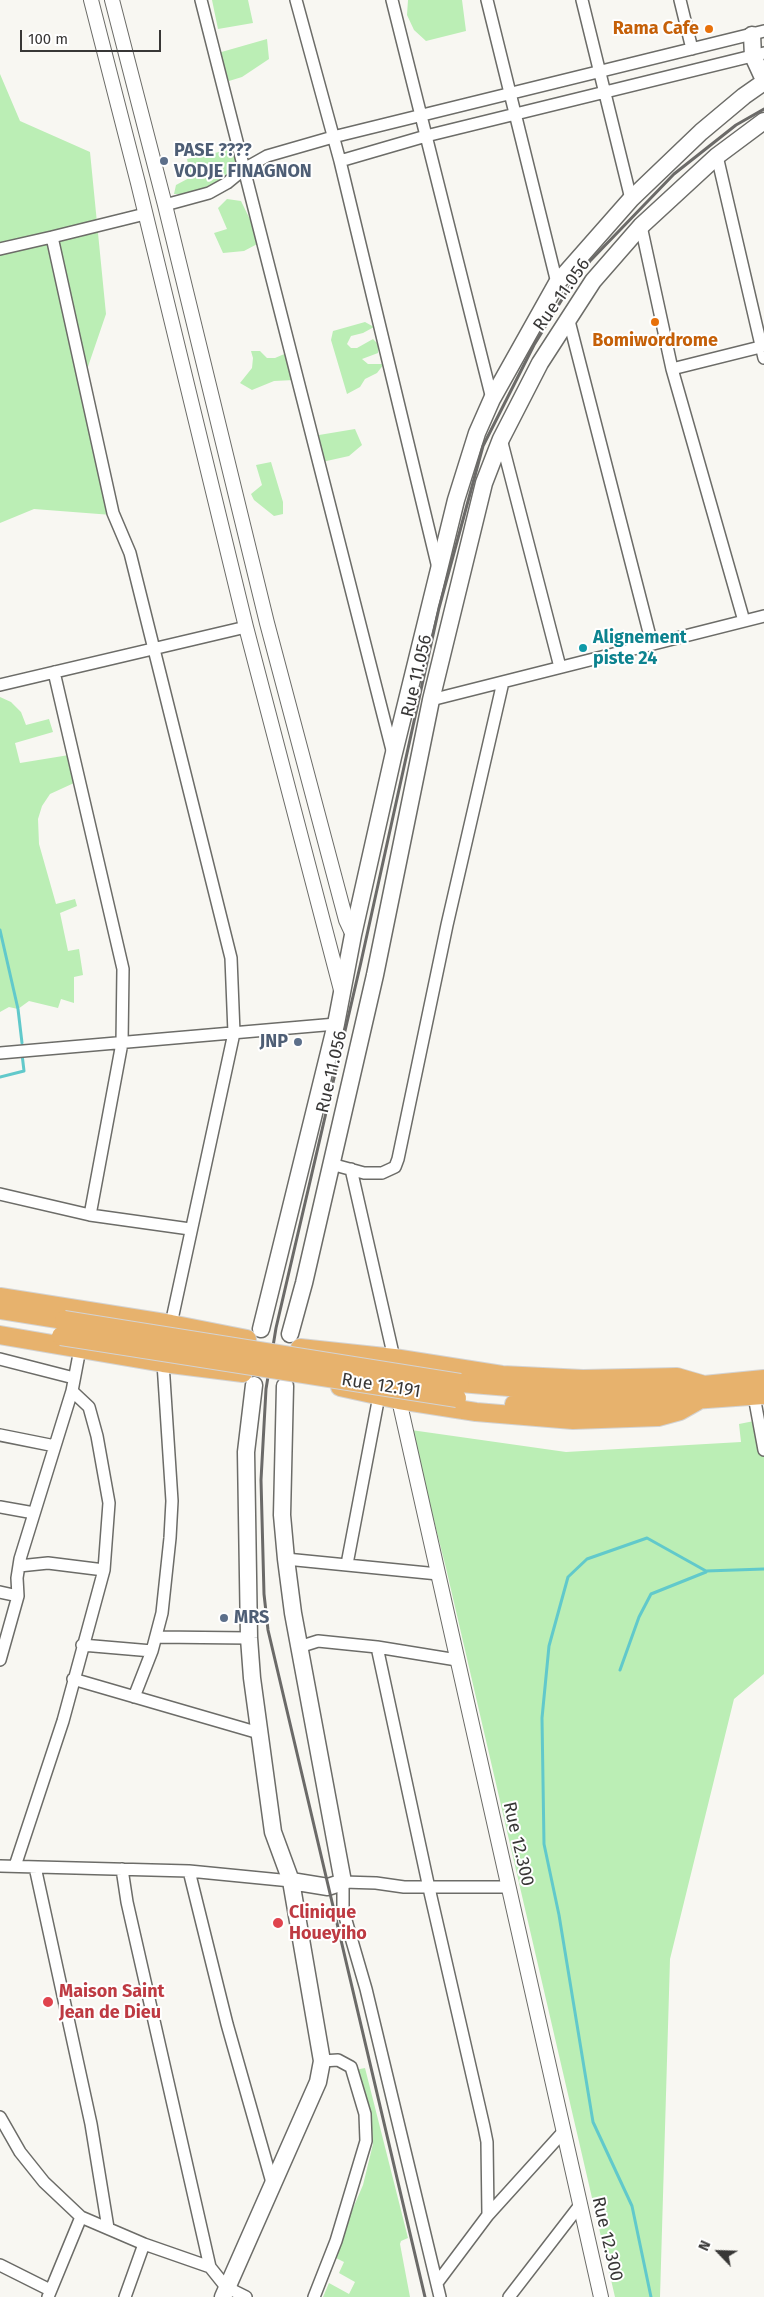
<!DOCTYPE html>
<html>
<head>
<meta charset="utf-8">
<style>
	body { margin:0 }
	#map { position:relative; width:764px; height:2297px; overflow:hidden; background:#f8f7f2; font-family:"Fira Sans",sans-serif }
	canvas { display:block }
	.north { position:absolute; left:694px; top:2227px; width:50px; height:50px; -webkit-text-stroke:4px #fff; paint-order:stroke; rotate:294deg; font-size:14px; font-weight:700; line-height:20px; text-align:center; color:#383736 }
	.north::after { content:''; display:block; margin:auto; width:18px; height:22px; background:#383736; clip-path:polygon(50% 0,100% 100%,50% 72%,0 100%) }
	.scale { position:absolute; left:20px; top:30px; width:141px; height:22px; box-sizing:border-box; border:2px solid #383736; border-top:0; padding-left:6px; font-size:15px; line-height:18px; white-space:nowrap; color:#383736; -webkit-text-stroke:4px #fff; paint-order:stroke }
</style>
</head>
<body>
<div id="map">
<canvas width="764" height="2297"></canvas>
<div class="north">N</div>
<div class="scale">100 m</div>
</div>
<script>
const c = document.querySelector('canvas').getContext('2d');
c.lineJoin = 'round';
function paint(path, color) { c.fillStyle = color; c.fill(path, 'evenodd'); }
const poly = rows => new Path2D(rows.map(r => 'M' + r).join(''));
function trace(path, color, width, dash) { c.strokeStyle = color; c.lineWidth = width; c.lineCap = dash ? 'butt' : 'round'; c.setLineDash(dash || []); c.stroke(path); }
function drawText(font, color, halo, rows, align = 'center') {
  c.font = font + ' "Fira Sans",sans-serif'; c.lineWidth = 4; c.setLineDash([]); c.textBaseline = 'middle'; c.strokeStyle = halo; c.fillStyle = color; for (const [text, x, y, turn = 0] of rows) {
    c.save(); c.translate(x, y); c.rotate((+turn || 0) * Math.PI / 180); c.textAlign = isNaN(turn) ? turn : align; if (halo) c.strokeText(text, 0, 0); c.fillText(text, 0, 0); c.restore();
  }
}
paint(poly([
	[212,0,248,0,253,23,218,29],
	[408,0,462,0,466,31,426,41,414,30,407,15],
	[267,39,269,59,242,77,229,81,215,61,218,53],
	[0,74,20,121,90,152,106,314,81,387,112,515,34,509,0,523],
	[233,149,240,172,230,181,192,194,174,194,176,185,191,177,187,159],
	[227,199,241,201,261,242,244,251,223,253,214,233,227,229,218,208],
	[365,322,374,327,363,333,351,336,347,344,351,348,357,348,373,339,378,344,378,353,362,359,368,364,384,364,377,373,365,379,360,387,347,394,331,340,333,331],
	[251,351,260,351,267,358,275,358,289,352,294,380,274,381,252,390,240,383,252,368,253,358],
	[355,429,362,445,349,456,322,462,319,435],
	[271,462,283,502,283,514,274,516,254,500,251,494,262,485,256,465],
	[0,697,11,702,21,712,26,725,49,719,53,732,15,743,20,763,69,755,74,783,50,794,42,806,38,819,39,844,56,904,75,899,77,906,60,913,68,951,79,949,83,975,74,977,74,1003,61,999,58,1008,29,1001,18,1009,9,1007,0,1012],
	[764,1419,764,1674,734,1699,670,1959,660,2297,615,2297,446,1568,411,1430,566,1452,741,1442,739,1424],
	[365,2068,408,2238,401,2241,400,2244,410,2297,323,2297,329,2283,349,2294,355,2282,339,2273,344,2262,336,2258,341,2245,338,2243,363,2185,373,2144,364,2097,355,2070]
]), '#bbeeb5');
trace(poly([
	[0,930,18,1009,22,1043],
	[0,1077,24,1071,22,1054],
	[620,1670,639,1617,651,1594,706,1572],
	[651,2297,632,2206,593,2122,559,1915,544,1844,542,1718,549,1646,568,1577,587,1559,647,1538,706,1571,764,1569]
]), '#61c9cb', 3);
const minor = poly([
	[201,0,393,754],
	[296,0,340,161,438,568],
	[392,0,492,399],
	[487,0,557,283],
	[582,0,631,199],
	[680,0,692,49],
	[717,156,764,358],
	[340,161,426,136,764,53],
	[165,205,209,193,227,183,244,169,267,156,333,137,764,31],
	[145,214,52,237,113,513,130,553,231,958,234,1033,171,1324],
	[641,226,672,369,744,621],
	[0,249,52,237],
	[568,317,652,644],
	[672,369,764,346],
	[501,439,560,667],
	[54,672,123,969,122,1043,90,1215],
	[0,685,246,627],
	[431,700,764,616],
	[0,1053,336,1024],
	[331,1164,364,1173,382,1173,395,1167,398,1159,447,925,503,682],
	[351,1169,394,1358],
	[0,1194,90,1215,190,1229],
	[0,1359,74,1378],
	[754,1396,764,1450],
	[0,1435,55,1446],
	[0,1507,34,1513],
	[286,1559,438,1574],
	[347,1564,379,1396],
	[19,1566,48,1563,104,1570],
	[0,1592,18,1596],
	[156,1637,249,1638],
	[82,1645,152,1651],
	[299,1647,318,1641,377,1647,457,1660],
	[377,1647,429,1888,484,2127,487,2142,488,2215],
	[0,1660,18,1596,17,1578,20,1559,72,1391,80,1349],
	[73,1679,259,1733],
	[134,1697,152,1651,162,1613,170,1538,172,1501,163,1363],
	[0,1866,189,1871,291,1881],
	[15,1866,63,1721,104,1570,109,1503,97,1436,89,1407,72,1391],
	[35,1867,91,2124,108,2228],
	[122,1869,127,1902,210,2267],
	[189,1871,227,2024,273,2186],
	[0,2117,20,2152,44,2182,81,2217,144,2244,210,2267,226,2287,246,2297],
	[0,2265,50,2290],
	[437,2283,488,2215,564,2131],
	[48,2297,81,2217],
	[125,2297,144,2244],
	[314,2297,336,2241,366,2141,365,2114,351,2067,338,2060,322,2061],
	[440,2297,366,1989,343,1910,343,1882,376,1883,404,1887,509,1887],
	[509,2297,580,2205]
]);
const tertiary = poly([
	[91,0,138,183,246,627,341,990],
	[112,0,165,205,267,623,346,920,353,935],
	[399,1400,601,2297]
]);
const secondary = poly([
	[752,35,753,56,764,80],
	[261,1329,336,1024,353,935,393,757,456,500,477,433,492,399,557,283,631,199,701,132,744,96,764,82],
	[290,1334,304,1283,375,975,431,700,484,483,501,439,540,363,593,281,641,226,717,156,764,121],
	[285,1386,282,1515,286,1559,293,1613,343,1882,328,1887,291,1881],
	[223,2297,318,2082,322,2061,291,1881,273,1832,252,1678,249,1638,246,1452,254,1385]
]);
const primary = poly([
	[0,1297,171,1324,247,1339],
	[0,1310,64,1320],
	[0,1335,163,1363,243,1373],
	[300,1348,394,1358,502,1375,583,1379,677,1377,701,1384],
	[460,1383,509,1387,603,1392,664,1389,764,1379],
	[340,1387,399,1400,476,1412,573,1420,658,1417,680,1411,703,1398],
	[514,1404,595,1407,764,1395]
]);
trace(minor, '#6c6c68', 14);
trace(tertiary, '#6c6c68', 16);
trace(secondary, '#6c6c68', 19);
trace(primary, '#d3d3d3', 20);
trace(minor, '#fff', 11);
trace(tertiary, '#fff', 14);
trace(secondary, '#fff', 16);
trace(primary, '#e7b26d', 18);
trace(poly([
	[425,2297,268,1630,264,1594,261,1480,266,1389,276,1328,361,962,439,608,483,446,534,345,569,288,590,261,674,174,736,125,764,109]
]), '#6b6a68', 3);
const primaryBridge = poly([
	[64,1320,460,1383],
	[61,1336,457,1398]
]);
trace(primaryBridge, '#d3d3d3', 20, []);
trace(primaryBridge, '#e7b26d', 18);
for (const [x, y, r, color] of [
	[709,29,5,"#e8710a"],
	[164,161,5,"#5c6f8a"],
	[655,322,5,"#e8710a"],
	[583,648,5,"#0f9aa8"],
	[298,1042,5,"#5c6f8a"],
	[224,1618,5,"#5c6f8a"],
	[278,1923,6,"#e0444e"],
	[48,2002,6,"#e0444e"]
]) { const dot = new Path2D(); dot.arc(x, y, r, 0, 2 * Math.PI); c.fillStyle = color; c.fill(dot); trace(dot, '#fff', 2); }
drawText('bold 18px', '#c56008', '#fff', [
	["Rama Cafe",699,29],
	["Bomiwordrome",655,341,"center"]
], 'right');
drawText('bold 18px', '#4e5e75', '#fff', [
	["PASE ????",174,151],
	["VODJE FINAGNON",174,172],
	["JNP",288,1042,"right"],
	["MRS",234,1618]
], 'left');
drawText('18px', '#383736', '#fff', [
	["Rue 11.056",562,295,-55],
	["Rue 11.056",417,676,-77],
	["Rue 11.056",332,1072,-77],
	["Rue 12.191",381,1386,9],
	["Rue 12.300",518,1844,77],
	["Rue 12.300",607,2239,77]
]);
drawText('bold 18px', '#0d838f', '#fff', [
	["Alignement",593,638],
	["piste 24",593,659]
], 'left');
drawText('bold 18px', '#be3a42', '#fff', [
	["Clinique",289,1913],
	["Houeyiho",289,1934],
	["Maison Saint",59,1992],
	["Jean de Dieu",59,2013]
], 'left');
</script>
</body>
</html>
